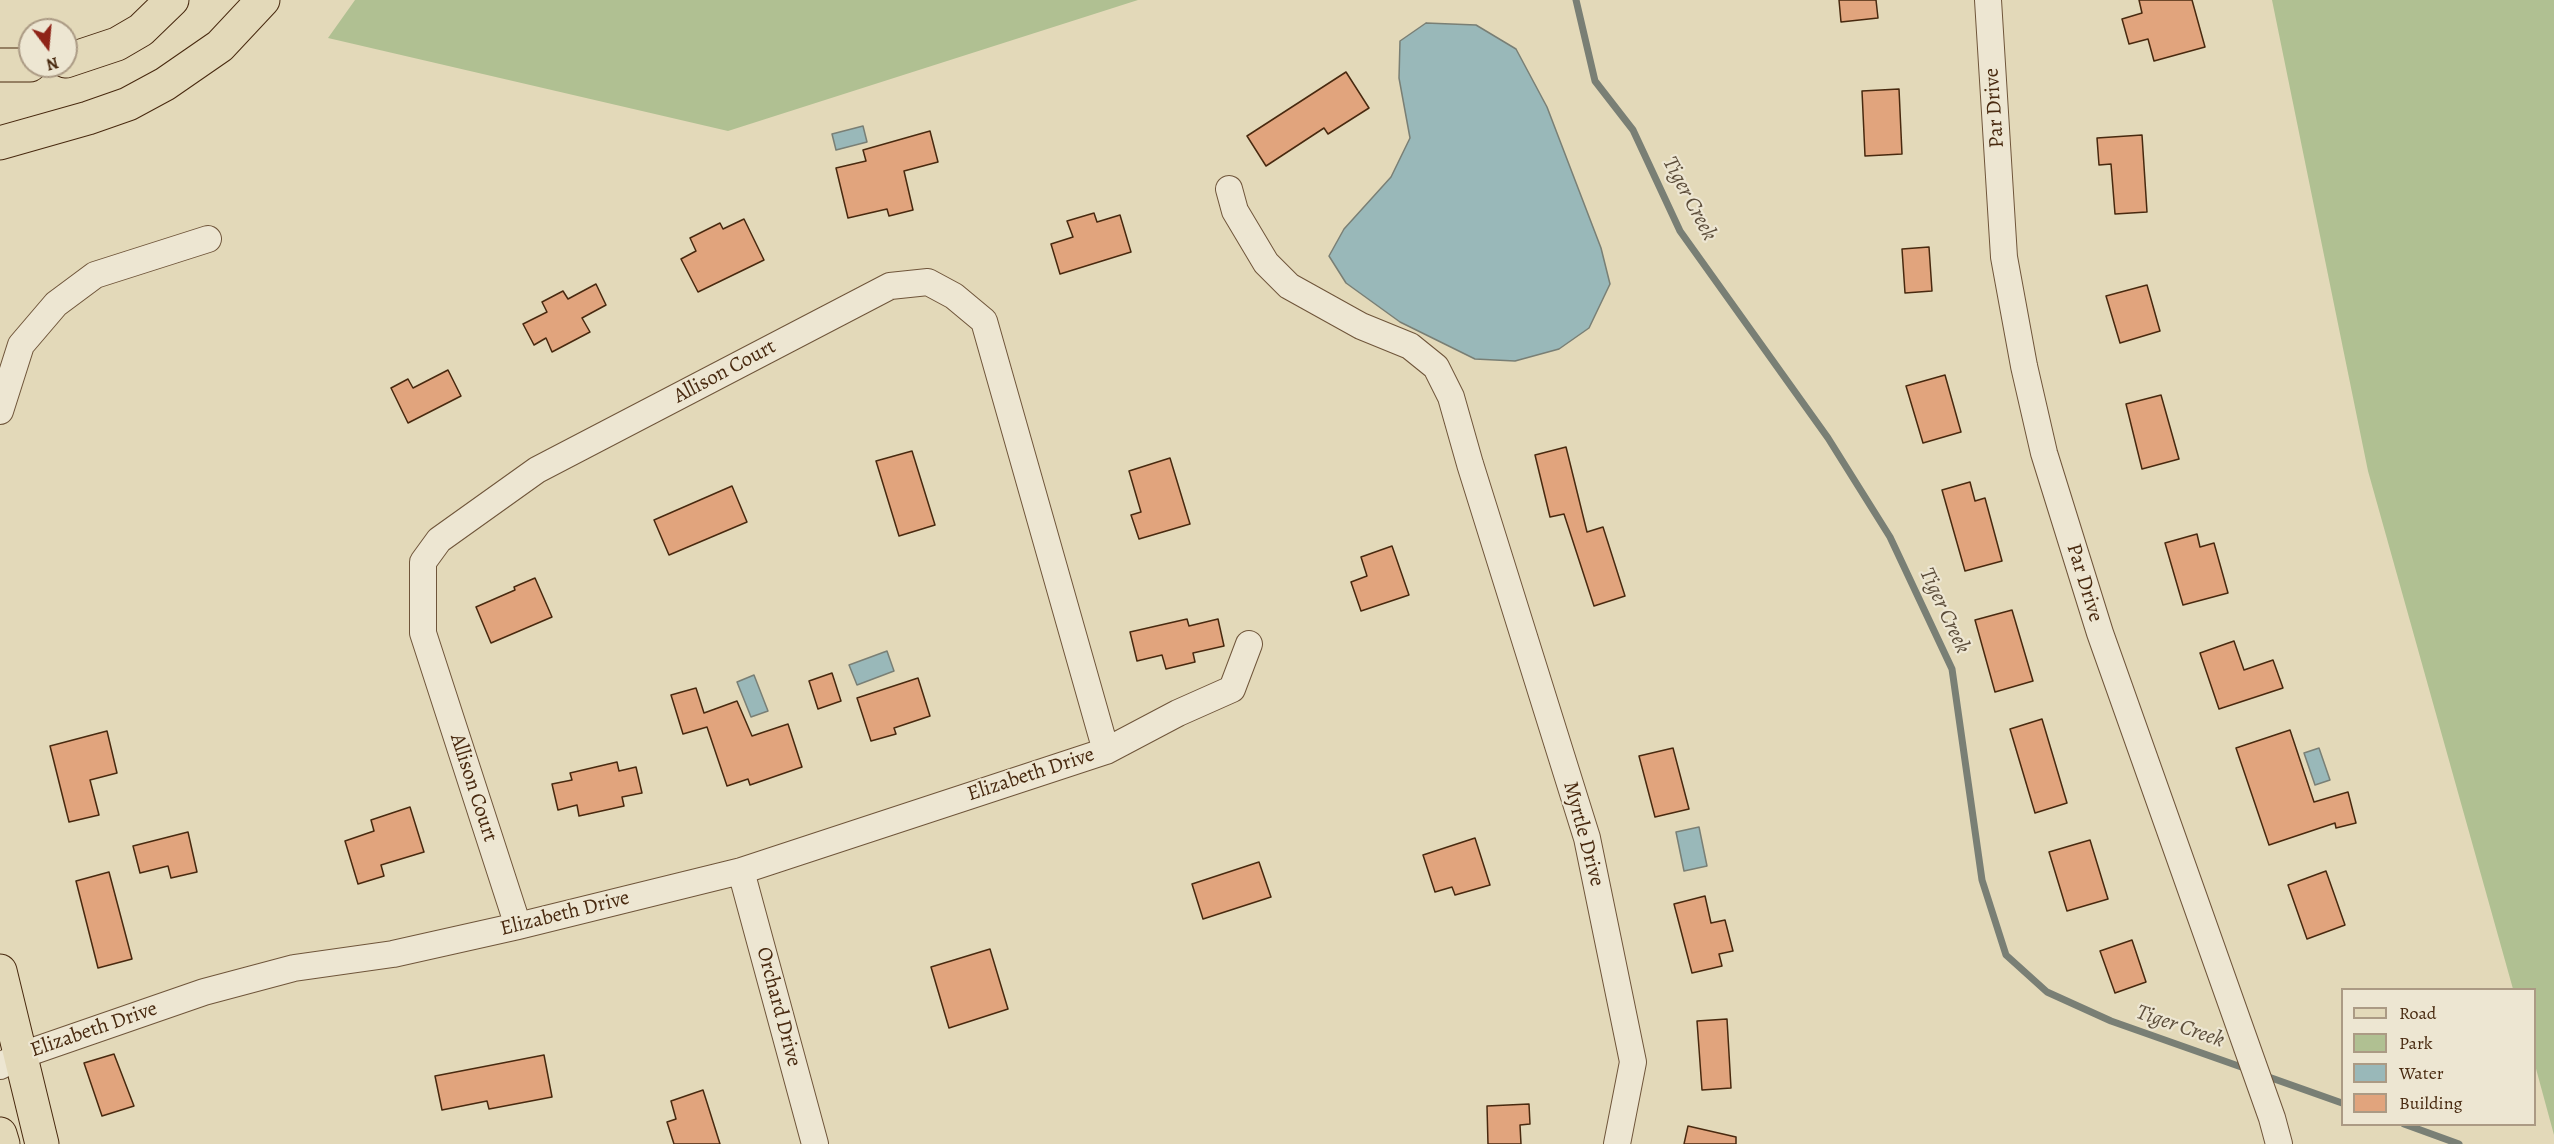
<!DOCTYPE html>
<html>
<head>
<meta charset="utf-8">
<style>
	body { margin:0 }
	#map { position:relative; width:2554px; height:1144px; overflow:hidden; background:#e3d9b9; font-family:Alegreya,serif }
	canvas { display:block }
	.legend { position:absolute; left:2341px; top:988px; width:195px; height:138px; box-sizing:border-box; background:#ede6d2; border:2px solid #ab9a84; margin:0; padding:8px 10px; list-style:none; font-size:18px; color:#48290f }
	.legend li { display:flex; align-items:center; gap:12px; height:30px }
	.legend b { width:30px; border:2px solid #ab9a84 }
	.north { position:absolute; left:18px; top:18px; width:60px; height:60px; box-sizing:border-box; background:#ede6d2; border:2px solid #ab9a84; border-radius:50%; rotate:164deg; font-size:16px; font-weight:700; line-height:24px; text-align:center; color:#48290f }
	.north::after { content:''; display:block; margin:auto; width:21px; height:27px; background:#8f2418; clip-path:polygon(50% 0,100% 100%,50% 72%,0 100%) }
</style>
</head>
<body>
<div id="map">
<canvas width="2554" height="1144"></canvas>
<ul class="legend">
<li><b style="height:8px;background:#e3d9b9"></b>Road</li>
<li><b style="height:16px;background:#b0c092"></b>Park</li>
<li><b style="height:16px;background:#99b8b9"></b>Water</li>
<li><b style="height:16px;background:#e1a47d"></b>Building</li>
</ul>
<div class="north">N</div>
</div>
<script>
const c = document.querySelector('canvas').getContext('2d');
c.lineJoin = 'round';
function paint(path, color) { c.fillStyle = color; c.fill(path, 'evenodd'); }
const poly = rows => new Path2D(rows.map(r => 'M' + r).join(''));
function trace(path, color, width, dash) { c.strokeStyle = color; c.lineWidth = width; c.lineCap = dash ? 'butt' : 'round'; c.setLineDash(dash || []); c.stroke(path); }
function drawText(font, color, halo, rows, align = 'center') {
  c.font = font + ' Alegreya,serif'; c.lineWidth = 4.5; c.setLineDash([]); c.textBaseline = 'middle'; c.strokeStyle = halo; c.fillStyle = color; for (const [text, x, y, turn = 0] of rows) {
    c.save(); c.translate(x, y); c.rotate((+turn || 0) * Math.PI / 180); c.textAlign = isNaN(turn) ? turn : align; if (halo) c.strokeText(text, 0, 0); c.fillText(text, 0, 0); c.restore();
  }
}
paint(poly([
	[355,0,1138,0,728,131,328,38],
	[2272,0,2554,0,2554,1135,2535,1065,2534,990,2513,989,2368,471]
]), '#b0c092');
const water = poly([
	[1426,23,1476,25,1516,49,1547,107,1601,248,1610,284,1589,328,1559,349,1515,361,1475,359,1400,322,1346,283,1329,256,1344,229,1391,177,1410,138,1399,78,1400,41,1426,23],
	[863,126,867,142,836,150,832,134,863,126],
	[887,651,894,671,857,685,849,665,887,651],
	[754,675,768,711,751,717,737,682,754,675],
	[2319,748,2330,780,2315,785,2304,753,2319,748],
	[1699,827,1707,866,1684,871,1676,832,1699,827]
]);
paint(water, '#99b8b9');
trace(water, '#797f75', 1.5);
trace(poly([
	[1576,0,1595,81,1633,130,1680,231,1828,438,1890,537,1952,669,1982,880,2006,955,2047,992,2111,1021,2247,1069],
	[2263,1075,2342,1103],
	[2404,1124,2459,1144]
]), '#797f75', 7);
const building = poly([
	[1839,0,1876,0,1878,18,1841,22,1839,0],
	[2139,0,2192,0,2205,47,2154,61,2148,39,2129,44,2122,19,2142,13,2139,0],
	[1346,72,1369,108,1328,134,1324,128,1266,166,1247,136,1346,72],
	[1899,89,1902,154,1865,156,1862,91,1899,89],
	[930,131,938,162,904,171,913,210,889,216,887,209,848,218,836,168,866,161,863,150,930,131],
	[2142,135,2147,212,2115,214,2111,164,2099,165,2097,138,2142,135],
	[1094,213,1097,222,1120,215,1131,252,1060,274,1051,244,1073,237,1067,221,1094,213],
	[744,219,764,260,698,292,681,259,696,251,690,238,720,223,723,229,744,219],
	[1929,247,1932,291,1905,293,1902,249,1929,247],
	[596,284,606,305,582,318,590,332,552,352,546,338,534,345,523,324,547,312,542,302,563,291,568,299,596,284],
	[2147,285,2160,331,2120,343,2106,296,2147,285],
	[448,370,461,396,408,423,391,388,408,379,413,388,448,370],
	[1945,375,1961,432,1923,443,1906,386,1945,375],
	[2161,395,2179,459,2142,469,2126,404,2161,395],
	[1566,447,1587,532,1603,527,1625,596,1594,606,1564,514,1550,517,1535,455,1566,447],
	[912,451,935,525,899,536,876,461,912,451],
	[1170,458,1190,524,1139,539,1131,515,1141,512,1129,471,1170,458],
	[1970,482,1975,501,1985,498,2002,561,1965,571,1942,490,1970,482],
	[732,486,747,522,669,555,654,520,732,486],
	[2197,534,2200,547,2214,543,2228,593,2183,605,2165,543,2197,534],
	[1392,546,1409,595,1361,611,1351,582,1367,576,1361,557,1392,546],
	[535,578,552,617,491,643,476,607,515,590,514,587,535,578],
	[2012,610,2033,681,1995,692,1975,620,2012,610],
	[1187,619,1189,626,1218,619,1224,646,1193,653,1195,662,1166,669,1162,655,1137,661,1130,632,1187,619],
	[2234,641,2244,670,2273,660,2283,688,2219,709,2200,653,2234,641],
	[832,673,841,701,818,709,809,681,832,673],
	[918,678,930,716,894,728,896,734,871,741,857,698,918,678],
	[696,688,704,713,737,701,752,736,788,724,802,767,750,785,748,779,727,786,707,727,683,734,671,695,696,688],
	[2042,719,2067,803,2035,813,2010,729,2042,719],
	[2290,730,2314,802,2348,792,2356,823,2336,828,2335,823,2269,845,2236,748,2290,730],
	[107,731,117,773,90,780,99,815,69,822,50,746,107,731],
	[1673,748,1689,809,1655,817,1639,756,1673,748],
	[617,762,619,771,636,767,642,793,622,797,624,806,579,816,577,805,558,810,552,784,572,780,570,773,617,762],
	[410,807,424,852,381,865,384,876,358,884,345,841,374,831,371,820,410,807],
	[188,832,197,872,171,878,168,866,140,873,133,846,188,832],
	[1475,838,1490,885,1455,895,1452,887,1435,892,1423,855,1475,838],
	[2090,840,2108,899,2067,911,2049,852,2090,840],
	[1259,862,1271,897,1203,919,1192,884,1259,862],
	[2326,871,2345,925,2307,939,2288,885,2326,871],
	[109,872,132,959,98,968,76,881,109,872],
	[1705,896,1711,923,1725,920,1733,951,1719,954,1722,966,1692,973,1674,904,1705,896],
	[2132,940,2146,982,2115,993,2100,951,2132,940],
	[990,949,1008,1009,949,1028,931,967,990,949],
	[1727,1019,1731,1088,1702,1090,1697,1021,1727,1019],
	[114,1054,134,1106,102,1116,84,1063,114,1054],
	[544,1055,552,1097,489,1109,487,1101,442,1110,435,1076,544,1055],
	[703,1090,720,1144,674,1144,667,1122,676,1119,671,1101,703,1090],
	[1529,1104,1530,1124,1520,1125,1521,1144,1488,1144,1487,1106,1529,1104],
	[1688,1126,1736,1137,1736,1144,1684,1144,1688,1126]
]);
paint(building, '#e1a47d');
trace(building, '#48290f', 1.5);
const minor = poly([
	[1988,0,2004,257,2024,366,2044,453,2100,633,2272,1118,2279,1144],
	[1229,189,1235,211,1266,263,1289,286,1361,326,1410,346,1436,367,1451,397,1470,464,1587,838,1633,1062,1617,1144],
	[0,411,21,345,56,304,95,275,208,239],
	[741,871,815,1144],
	[518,926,423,633,423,562,439,540,537,470,890,286,928,282,954,296,984,321,1106,751],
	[0,1066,19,1056,204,992,294,968,393,954,518,926,741,871,1106,751,1178,713,1232,689,1249,644]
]);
const major = poly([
	[0,971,42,1144],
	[0,1134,3,1144]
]);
const highway = poly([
	[66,61,117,44,141,30,172,0],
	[0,65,30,65],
	[0,143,88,118,128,104,165,84,220,46,263,0]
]);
trace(minor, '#6f553a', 28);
trace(major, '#48290f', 35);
trace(highway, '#48290f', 35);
trace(minor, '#ede6d2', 26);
trace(major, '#e3d9b9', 33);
trace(highway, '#e3d9b9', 33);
drawText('21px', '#48290f', '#ede6d2', [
	["Par Drive",1995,108,-94],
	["Allison Court",725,372,-28],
	["Par Drive",2084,583,73],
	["Elizabeth Drive",1031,775,-18],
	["Allison Court",473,788,72],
	["Myrtle Drive",1583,834,75],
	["Elizabeth Drive",565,914,-14],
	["Orchard Drive",778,1007,75],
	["Elizabeth Drive",94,1030,-19]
]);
drawText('italic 22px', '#5c4d3a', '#ede6d2', [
	["Tiger Creek",1689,199,62],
	["Tiger Creek",1944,611,65],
	["Tiger Creek",2180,1027,19]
]);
</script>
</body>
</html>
